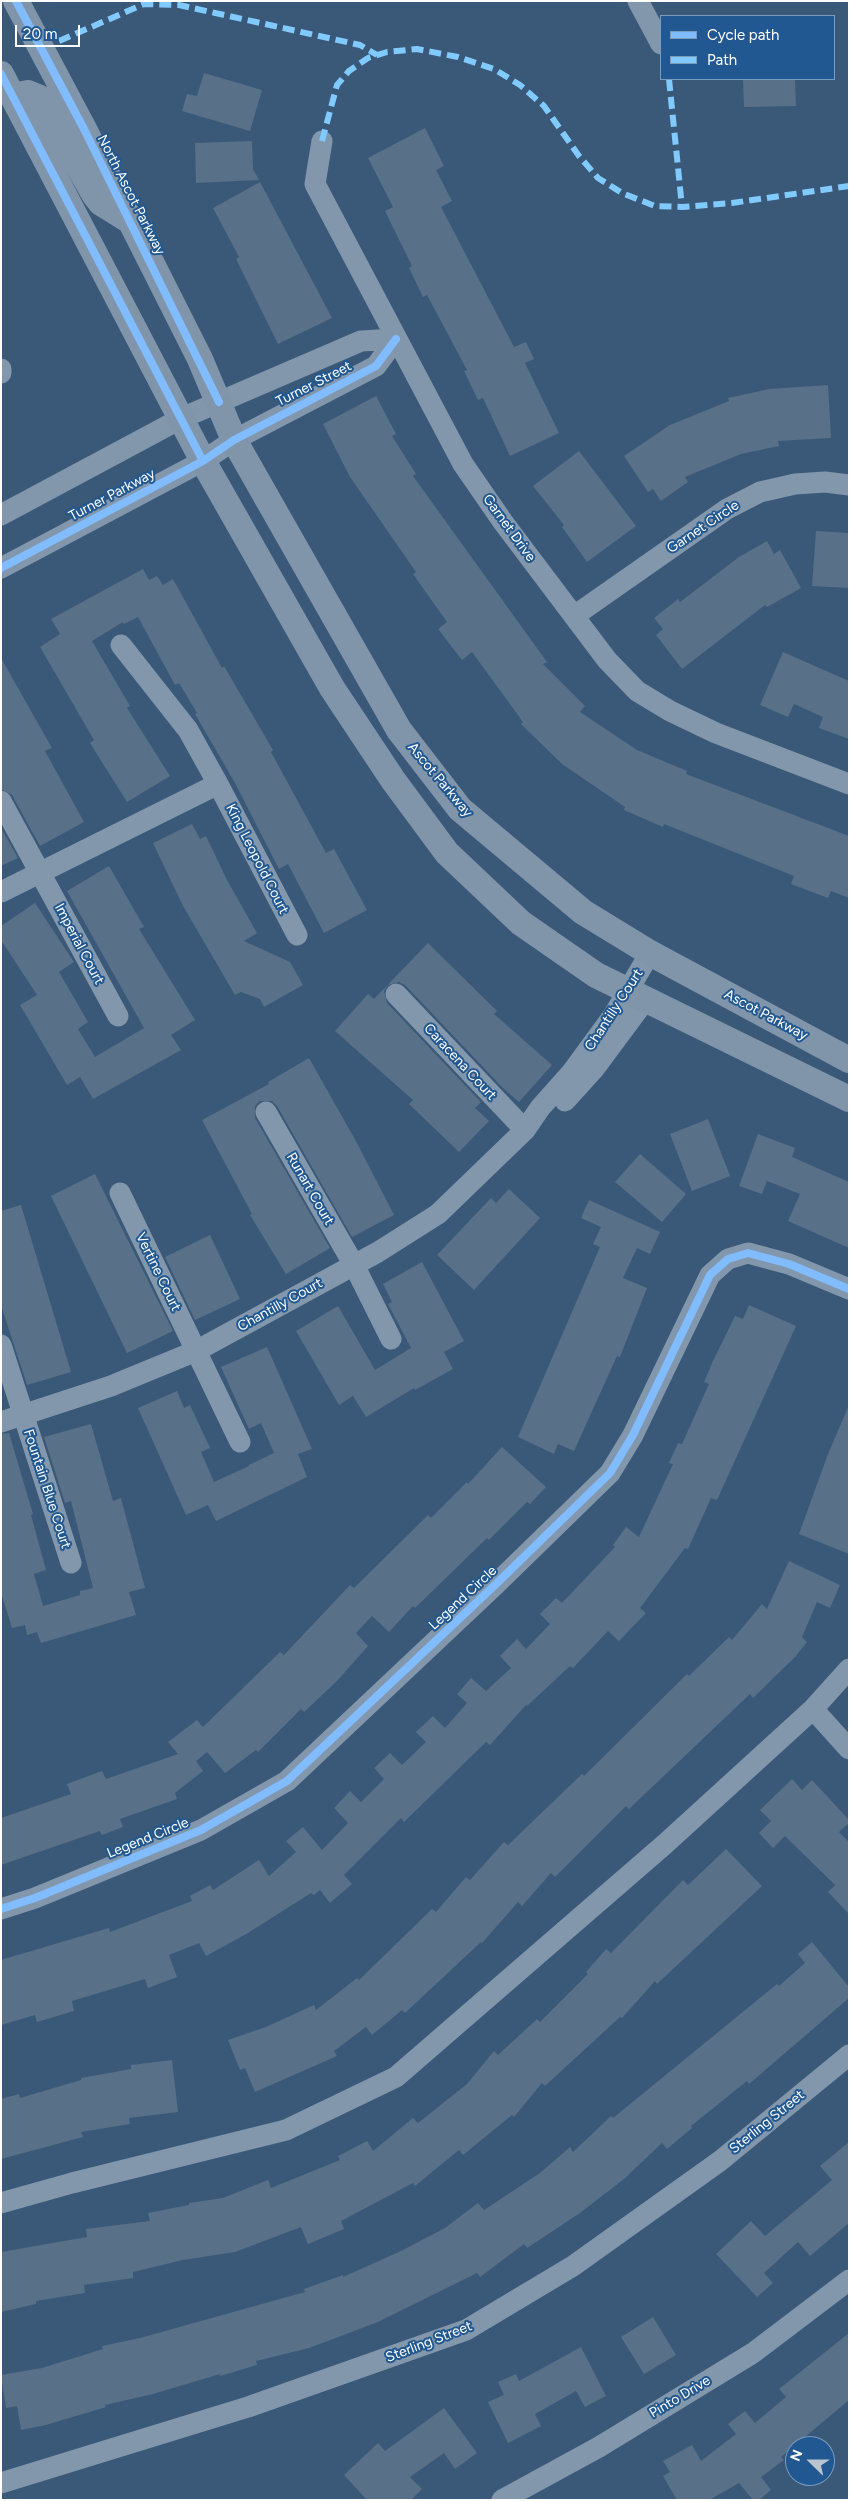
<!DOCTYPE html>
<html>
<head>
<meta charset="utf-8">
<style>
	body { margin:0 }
	#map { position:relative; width:850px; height:2501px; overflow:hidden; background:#3a5978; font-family:Figtree,sans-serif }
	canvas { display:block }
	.frame { position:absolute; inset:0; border:2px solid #fff; pointer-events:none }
	.legend { position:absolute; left:660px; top:15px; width:175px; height:65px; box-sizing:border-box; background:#215891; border:1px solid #7a9bbd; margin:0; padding:6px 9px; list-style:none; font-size:15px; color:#fff }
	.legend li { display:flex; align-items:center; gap:10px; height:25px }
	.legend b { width:25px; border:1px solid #7a9bbd }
	.north { position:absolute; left:785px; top:2436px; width:50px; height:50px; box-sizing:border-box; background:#215891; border:1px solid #7a9bbd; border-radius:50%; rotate:292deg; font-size:14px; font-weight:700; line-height:20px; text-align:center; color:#fff }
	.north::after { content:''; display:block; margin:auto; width:18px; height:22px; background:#bac5d0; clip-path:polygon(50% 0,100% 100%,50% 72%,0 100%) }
	.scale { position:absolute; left:15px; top:25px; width:65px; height:22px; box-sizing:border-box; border:2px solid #fff; border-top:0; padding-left:6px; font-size:15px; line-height:18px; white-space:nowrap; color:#fff; -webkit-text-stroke:4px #215891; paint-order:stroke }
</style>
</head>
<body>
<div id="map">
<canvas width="850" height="2501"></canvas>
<div class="frame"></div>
<ul class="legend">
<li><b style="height:6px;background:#80bcff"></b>Cycle path</li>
<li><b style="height:6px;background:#80caff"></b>Path</li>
</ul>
<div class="north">N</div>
<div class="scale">20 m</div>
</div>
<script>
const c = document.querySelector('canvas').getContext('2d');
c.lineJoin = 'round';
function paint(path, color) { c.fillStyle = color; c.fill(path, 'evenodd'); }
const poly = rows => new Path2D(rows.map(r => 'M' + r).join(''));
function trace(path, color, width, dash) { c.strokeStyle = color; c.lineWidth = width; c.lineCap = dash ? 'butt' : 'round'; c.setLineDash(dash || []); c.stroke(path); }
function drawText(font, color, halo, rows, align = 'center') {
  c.font = font + ' Figtree,sans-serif'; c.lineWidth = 4; c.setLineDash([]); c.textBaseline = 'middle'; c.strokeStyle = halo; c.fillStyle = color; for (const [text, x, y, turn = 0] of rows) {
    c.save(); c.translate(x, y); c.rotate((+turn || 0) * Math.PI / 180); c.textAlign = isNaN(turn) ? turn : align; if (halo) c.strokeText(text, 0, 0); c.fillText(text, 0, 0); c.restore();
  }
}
paint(poly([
	[204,73,262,90,250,131,182,111,187,94,197,96],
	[743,79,795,79,796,106,744,107],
	[425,128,444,166,436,170,452,201,441,207,514,347,526,342,534,359,525,363,559,433,510,456,483,398,478,400,464,371,467,370,427,295,423,297,409,268,412,266,385,211,393,207,368,158],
	[252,141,253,169,259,180,196,183,195,143],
	[260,182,332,318,278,344,236,259,239,257,213,208],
	[828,385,831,438,778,441,779,446,741,454,685,477,688,482,661,501,653,489,648,492,624,456,670,425,729,401,728,398,769,389],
	[376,396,396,434,392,436,416,474,413,476,547,662,543,664,585,706,580,712,637,750,687,771,686,774,849,836,849,898,831,891,828,898,791,884,794,876,664,824,663,827,624,810,625,807,562,764,521,724,523,722,472,652,462,660,438,629,447,622,413,574,416,572,350,477,323,424],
	[579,451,636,526,587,562,562,527,564,525,533,486],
	[816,531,849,533,849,588,812,586],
	[767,541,774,554,780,550,801,588,767,607,765,605,682,669,656,635,663,629,654,618,678,599,680,602,739,557],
	[143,569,149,580,157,576,163,585,173,579,222,668,224,666,273,750,271,752,326,853,334,849,367,910,324,933,288,864,279,869,235,783,195,714,197,713,179,683,175,685,138,617,124,624,123,622,92,641,130,706,127,708,170,776,127,802,90,743,94,740,40,647,60,634,51,619],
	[783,652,849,681,849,739,819,728,823,717,794,704,788,717,760,705],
	[1,658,52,748,45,751,84,822,40,846,12,795,1,789],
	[192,824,200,839,206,836,227,880,257,933,244,941,290,962,303,985,264,1007,260,999,241,992,235,995,183,906,153,843],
	[1,828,18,858,1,866],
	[109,866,144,927,139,929,195,1020,171,1035,181,1050,93,1099,80,1077,67,1085,20,1005,37,995,1,940,1,926,35,903,74,962,59,972,88,1022,78,1029,95,1057,144,1028,67,891],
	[428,943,497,1011,494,1014,552,1065,519,1102,503,1088,405,985,399,982,388,985,384,991,387,1003,481,1102,475,1108,489,1121,459,1152,409,1104,413,1100,335,1031,368,994,374,999],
	[309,1058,357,1143,394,1215,352,1237,277,1106,272,1101,260,1101,255,1106,255,1118,330,1248,286,1274,250,1215,252,1214,202,1120,269,1084,268,1082],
	[708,1119,730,1176,692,1191,670,1134],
	[758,1134,795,1148,792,1157,849,1182,849,1248,788,1221,800,1194,767,1181,762,1194,739,1186],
	[640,1154,686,1194,662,1222,615,1182],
	[95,1174,173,1331,127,1353,51,1196],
	[509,1189,540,1218,474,1290,437,1255,491,1198,496,1203],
	[589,1200,660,1232,650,1254,637,1248,623,1278,647,1288,620,1357,617,1356,574,1451,558,1444,554,1454,518,1437,600,1247,593,1244,601,1227,581,1218],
	[21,1205,71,1372,27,1385,1,1305,1,1211],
	[210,1235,240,1299,195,1320,165,1257],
	[422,1262,464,1341,444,1352,453,1369,415,1390,414,1388,366,1417,353,1396,339,1405,296,1331,338,1306,375,1370,411,1348,388,1304,392,1302,383,1284],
	[749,1305,796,1326,717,1500,711,1498,688,1549,685,1548,640,1608,646,1613,619,1641,608,1631,573,1668,570,1666,527,1706,526,1705,490,1745,486,1742,404,1822,401,1818,344,1875,352,1884,330,1903,320,1890,314,1895,311,1893,248,1933,206,1956,199,1943,169,1955,177,1977,148,1988,145,1979,72,2001,74,2011,37,2022,35,2015,1,2025,1,1960,109,1928,110,1932,192,1901,190,1896,210,1885,213,1890,259,1860,269,1876,296,1852,286,1841,303,1827,322,1850,348,1823,334,1808,350,1791,361,1802,384,1779,374,1768,390,1753,402,1765,426,1742,416,1732,433,1716,445,1728,467,1703,457,1694,471,1678,486,1691,511,1668,500,1656,517,1639,526,1649,550,1624,540,1614,556,1598,562,1603,615,1547,613,1545,626,1527,639,1537,673,1464,669,1463,678,1443,682,1444,709,1384,704,1382,713,1361,735,1316,743,1319],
	[267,1347,312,1449,298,1454,307,1477,216,1521,208,1505,186,1515,138,1408,177,1391,184,1408,190,1405,210,1448,201,1452,214,1482,249,1466,249,1465,274,1453,261,1423,249,1429,221,1367],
	[849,1405,849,1554,799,1534,828,1454],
	[91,1424,113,1501,121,1498,145,1588,129,1592,136,1615,41,1643,37,1632,27,1635,25,1625,12,1628,1,1592,1,1434,9,1433,33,1514,31,1515,46,1570,34,1574,43,1606,80,1595,80,1591,93,1588,71,1501,65,1503,44,1437],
	[502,1447,546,1487,530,1504,527,1502,489,1540,487,1538,415,1608,413,1606,389,1632,372,1616,356,1633,368,1646,337,1681,304,1712,301,1709,258,1752,256,1750,225,1773,207,1752,196,1761,203,1771,175,1793,177,1799,120,1819,123,1827,102,1835,100,1831,1,1865,1,1818,71,1794,67,1784,102,1771,106,1779,178,1754,168,1742,197,1720,203,1727,280,1652,284,1655,350,1585,354,1588,428,1515,431,1518,467,1482,468,1484],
	[789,1561,840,1585,830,1608,817,1602,802,1637,807,1642,795,1657,753,1698,750,1694,629,1809,626,1806,555,1877,551,1873,522,1906,518,1902,482,1943,481,1942,405,2013,402,2010,372,2035,366,2027,334,2051,337,2056,255,2092,245,2068,240,2070,228,2040,266,2027,314,2005,316,2010,357,1978,359,1980,432,1909,436,1912,466,1877,470,1880,504,1842,508,1845,582,1774,584,1776,687,1674,689,1676,729,1637,732,1640,762,1604,767,1609],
	[792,1779,802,1790,812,1780,849,1820,849,1823,839,1832,849,1842,849,1914,828,1892,835,1885,785,1836,773,1848,759,1833,771,1821,760,1810],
	[726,1849,762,1886,657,1984,655,1981,622,2018,620,2017,545,2086,542,2083,514,2117,512,2115,463,2155,459,2150,415,2186,413,2183,341,2221,344,2229,308,2244,301,2227,235,2252,183,2260,133,2272,133,2278,84,2285,85,2293,36,2301,36,2304,1,2312,1,2252,87,2237,86,2229,150,2221,148,2213,189,2205,189,2203,223,2198,268,2180,271,2188,340,2160,338,2156,367,2141,373,2151,413,2118,418,2123,467,2084,494,2051,498,2055,537,2019,540,2022,588,1974,586,1972,606,1949,611,1953,683,1880,688,1885],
	[812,1942,849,1987,849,1998,749,2084,747,2081,691,2126,692,2128,667,2149,662,2143,624,2179,580,2213,527,2248,524,2244,480,2277,477,2273,378,2322,309,2348,256,2361,257,2365,220,2376,220,2374,153,2394,105,2405,106,2407,46,2425,21,2430,17,2406,6,2408,1,2375,42,2368,103,2349,102,2346,140,2338,305,2292,304,2289,343,2275,343,2277,401,2251,445,2228,478,2203,484,2210,540,2173,570,2147,573,2152,611,2116,613,2118,777,1984,779,1986,805,1963,798,1954],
	[172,2060,178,2112,129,2118,130,2124,81,2132,83,2137,1,2159,1,2099,19,2094,20,2098,81,2080,81,2078,131,2069,131,2065],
	[849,2142,849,2223,810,2256,798,2242,764,2273,773,2283,757,2297,716,2254,751,2221,765,2236,832,2180,820,2166],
	[653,2317,676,2355,644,2374,621,2337],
	[849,2333,849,2400,781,2457,784,2460,761,2477,771,2490,759,2500,753,2500,739,2483,709,2500,677,2500,663,2476,670,2472,663,2461,692,2445,701,2461,736,2434,728,2424,745,2411,755,2423,786,2397,779,2389],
	[581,2347,606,2396,585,2407,576,2391,535,2414,541,2426,508,2443,488,2402,504,2395,498,2382,516,2374,519,2381],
	[444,2408,477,2453,455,2469,444,2453,410,2477,422,2489,411,2500,367,2500,344,2475,378,2443,385,2451]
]), '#587088');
trace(poly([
	[638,1,661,44],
	[322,141,315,184,463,464,503,522,607,660,637,691,670,711,716,733,849,784],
	[1,369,1,373],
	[1,515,182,418,361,341,396,339],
	[1,568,203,461,234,440,376,366,396,339],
	[574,616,727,509,760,492,795,484,825,482,849,485],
	[121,645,188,730,218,784,297,935],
	[1,801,118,1016],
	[1,892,218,784],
	[396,994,525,1130],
	[565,1101,594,1069,646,999],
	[266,1112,354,1265,391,1339],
	[120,1193,240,1442],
	[1,1345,71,1563],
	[1,1422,111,1386,196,1351,378,1252,438,1214,525,1130,540,1108,572,1072,613,1016,650,953],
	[813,1709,849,1749],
	[1,1909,35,1898,201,1830,287,1781,495,1585,610,1473,633,1435,710,1275,728,1259,748,1253,789,1264,849,1289],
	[1,2203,72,2183,286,2130,396,2077,665,1844,813,1709,849,1669],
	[1,2483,248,2407,466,2330,573,2266,720,2161,849,2055],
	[502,2500,599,2447,753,2353,849,2280]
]), '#8297ab', 21);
trace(poly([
	[16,1,84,129,200,359,234,440,399,730,460,809,583,912,650,953,849,1060],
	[1,74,203,461,332,688,393,780,447,853,521,923,596,975,849,1099],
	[13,96,28,93,40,98,94,194,101,203,130,221]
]), '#8195aa', 26);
trace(poly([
	[59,41,144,4,179,5,360,45,377,55],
	[669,79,682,207],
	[322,141,337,85,349,71,368,58,387,52,417,49,458,57,494,69,520,85,544,106,579,156,598,178,622,193,655,206,682,207,732,203,849,186]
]), '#80caff', 6, [12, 6]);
trace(poly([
	[16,1,84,129,219,402],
	[1,74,203,461],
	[1,568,203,461,234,440,376,366,396,339],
	[1,1909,35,1898,201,1830,287,1781,495,1585,610,1473,633,1435,710,1275,728,1259,748,1253,789,1264,849,1289]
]), '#80bcff', 8);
drawText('14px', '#fff', '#215891', [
	["North Ascot Parkway",131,195,63],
	["Turner Street",314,384,-27],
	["Turner Parkway",112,495,-28],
	["Garnet Circle",703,527,-34],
	["Garnet Drive",509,528,54],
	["Ascot Parkway",440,780,50],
	["King Leopold Court",257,859,63],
	["Imperial Court",79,944,62],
	["Chantilly Court",614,1010,-57],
	["Ascot Parkway",766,1015,28],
	["Caracena Court",460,1062,47],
	["Runart Court",310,1189,60],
	["Vertine Court",158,1272,64],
	["Chantilly Court",280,1305,-29],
	["Fountain Blue Court",47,1489,72],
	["Legend Circle",463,1598,-43],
	["Legend Circle",148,1838,-22],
	["Sterling Street",767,2122,-39],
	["Sterling Street",429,2342,-21],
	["Pinto Drive",680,2397,-31]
]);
</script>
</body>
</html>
